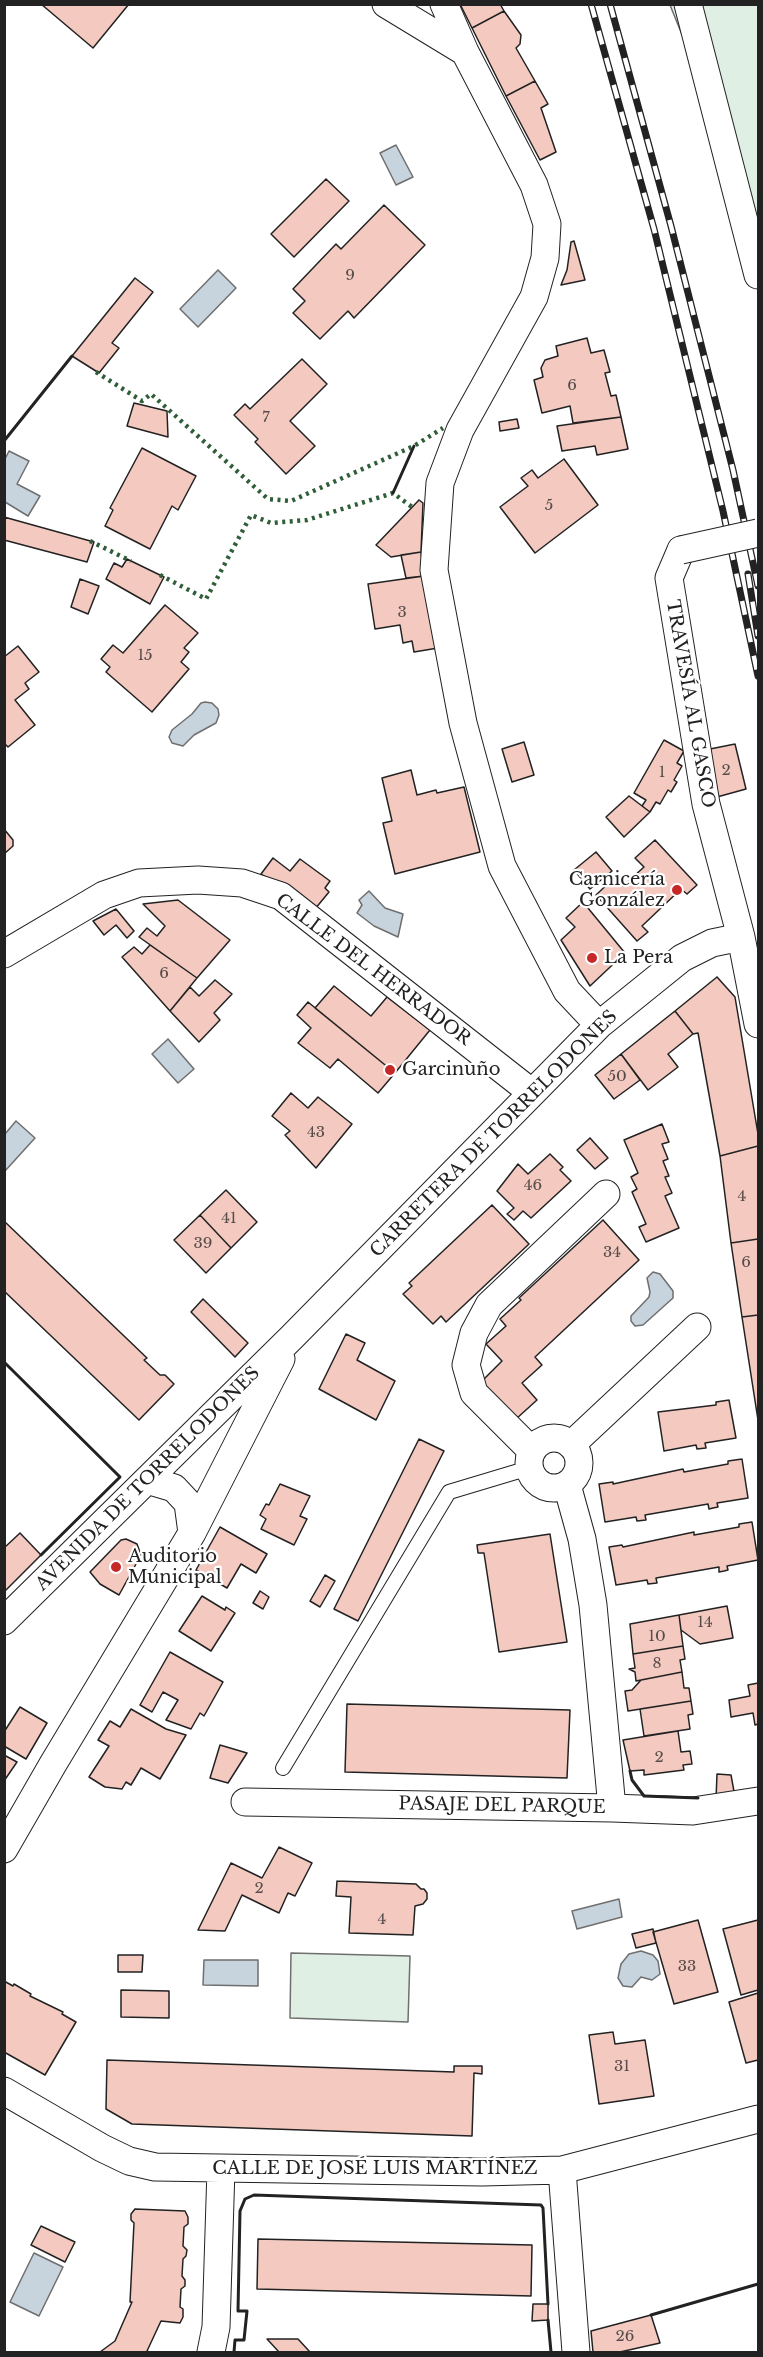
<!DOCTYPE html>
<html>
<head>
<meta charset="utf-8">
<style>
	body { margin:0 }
	#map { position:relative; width:763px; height:2357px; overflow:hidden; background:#fff; font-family:"Libre Baskerville",serif }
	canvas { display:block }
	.frame { position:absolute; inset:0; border:6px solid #222; pointer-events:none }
</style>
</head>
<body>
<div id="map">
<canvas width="763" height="2357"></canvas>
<div class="frame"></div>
</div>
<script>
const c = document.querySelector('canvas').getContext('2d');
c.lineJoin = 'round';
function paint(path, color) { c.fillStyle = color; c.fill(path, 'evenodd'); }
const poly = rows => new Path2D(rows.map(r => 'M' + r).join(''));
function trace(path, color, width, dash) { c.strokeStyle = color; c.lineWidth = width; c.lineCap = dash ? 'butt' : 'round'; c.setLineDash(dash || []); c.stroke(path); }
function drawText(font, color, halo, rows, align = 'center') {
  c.font = font + ' "Libre Baskerville",serif'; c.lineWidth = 4.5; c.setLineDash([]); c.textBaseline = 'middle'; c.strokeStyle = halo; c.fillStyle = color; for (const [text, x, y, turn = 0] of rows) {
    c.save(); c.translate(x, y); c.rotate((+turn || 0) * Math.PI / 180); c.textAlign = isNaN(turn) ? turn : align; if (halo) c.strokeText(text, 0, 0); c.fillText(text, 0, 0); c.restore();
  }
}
const green = poly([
	[670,5,758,5,758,222,670,5],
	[291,1953,410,1956,408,2022,290,2018,291,1953]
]);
paint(green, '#e0efe3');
trace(green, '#6f6f6f', 1.5);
const water = poly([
	[396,145,413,177,396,185,380,153,396,145],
	[218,270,236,288,198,327,180,309,218,270],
	[9,451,29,461,17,484,40,496,28,516,5,502,5,459,9,451],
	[205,702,212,703,218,709,219,715,216,723,194,735,183,746,172,743,169,737,172,730,192,714,201,703,205,702],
	[369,891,385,908,403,914,398,937,374,926,357,913,362,905,359,900,369,891],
	[168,1039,194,1069,178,1083,152,1054,168,1039],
	[16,1121,35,1138,5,1171,5,1134,16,1121],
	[653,1272,660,1274,673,1291,673,1298,643,1325,635,1326,631,1321,631,1316,649,1297,650,1292,647,1278,653,1272],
	[619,1899,622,1917,577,1929,572,1911,619,1899],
	[641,1951,653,1955,658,1961,660,1974,652,1980,641,1977,632,1987,623,1986,618,1978,621,1964,629,1954,641,1951],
	[204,1960,258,1960,258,1986,203,1985,204,1960],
	[34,2253,63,2267,39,2316,10,2302,34,2253]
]);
paint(water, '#c7d3dd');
trace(water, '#6f6f6f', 1.5);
const building = poly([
	[41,4,129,4,93,48,41,4],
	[460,4,500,4,504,11,472,28,460,4],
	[504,11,521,35,520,44,516,48,535,81,506,96,472,28,504,11],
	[535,81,548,104,541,108,556,152,540,160,506,96,535,81],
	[326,179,349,201,294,257,271,234,326,179],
	[384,205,425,245,354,318,348,311,320,339,293,313,305,301,293,289,336,244,341,249,384,205],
	[574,241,585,280,561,285,567,270,571,242,574,241],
	[135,278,153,292,112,343,119,348,99,373,72,356,135,278],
	[587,338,591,353,604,350,610,372,605,373,611,396,616,395,621,417,573,423,570,406,542,413,534,380,543,377,541,368,545,360,558,356,556,346,587,338],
	[302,359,327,384,290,421,315,446,286,474,255,442,258,439,234,415,245,404,250,409,302,359],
	[134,403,167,411,168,437,127,426,134,403],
	[621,417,628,449,597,455,595,446,562,451,557,426,621,417],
	[517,419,519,428,500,431,499,422,517,419],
	[142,448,196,476,178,510,172,506,150,549,105,526,113,510,110,508,142,448],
	[564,459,598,505,535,553,500,507,528,486,521,478,532,470,538,478,564,459],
	[419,500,423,503,421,552,391,557,376,545,419,500],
	[4,517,94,542,87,562,4,540,4,517],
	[421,552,424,576,406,578,401,555,421,552],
	[127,559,164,577,150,604,106,579,114,563,122,567,127,559],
	[424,576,438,648,414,652,412,641,403,643,400,625,375,629,368,584,424,576],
	[80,579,99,586,88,614,71,607,80,579],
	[165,605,198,633,184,648,189,652,181,662,189,669,152,712,106,672,110,667,101,659,113,645,123,653,165,605],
	[18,646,39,672,25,683,29,689,15,700,35,725,8,747,4,743,4,657,18,646],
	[664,740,684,751,677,763,682,766,674,780,677,782,671,792,668,790,660,804,656,802,650,812,642,806,646,800,634,793,664,740],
	[524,742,534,775,512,782,502,749,524,742],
	[735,744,746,789,717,797,710,749,735,744],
	[411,770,417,795,436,790,437,793,464,787,480,852,395,874,383,823,392,821,382,778,411,770],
	[629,796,650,812,624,837,606,817,629,796],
	[4,829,13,840,13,846,4,854,4,829],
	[655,840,697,885,687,894,681,889,642,926,648,932,637,941,596,895,615,877,623,886,644,867,635,858,655,840],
	[596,852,612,871,590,889,574,870,596,852],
	[273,858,290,871,300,859,330,881,325,888,329,892,315,909,282,882,279,886,261,874,273,858],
	[178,900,230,940,197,978,139,937,147,928,157,936,165,926,143,904,178,900],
	[583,902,625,953,590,986,561,940,575,927,566,918,583,902],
	[116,909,134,931,127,938,116,925,104,935,93,921,116,909],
	[150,945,197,978,170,1011,122,957,134,947,142,954,150,945],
	[717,977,735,997,758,1134,758,1146,720,1156,698,1033,693,1034,675,1011,717,977],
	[215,980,232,994,214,1013,220,1020,199,1042,170,1011,190,987,199,996,215,980],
	[334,986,371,1016,387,997,430,1030,395,1073,315,1008,334,986],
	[308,1002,395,1073,378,1093,338,1059,330,1068,298,1043,311,1028,297,1015,308,1002],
	[675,1011,693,1034,668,1054,678,1067,648,1090,621,1054,675,1011],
	[621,1054,640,1080,614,1099,595,1075,621,1054],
	[291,1093,308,1108,318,1097,352,1124,316,1168,285,1135,290,1131,272,1116,291,1093],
	[662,1124,669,1142,662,1144,668,1159,663,1161,669,1176,665,1177,672,1193,665,1196,679,1228,646,1242,639,1227,646,1224,632,1192,637,1189,631,1177,638,1173,624,1140,662,1124],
	[590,1138,608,1158,595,1169,577,1150,590,1138],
	[758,1146,758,1239,731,1243,720,1156,758,1146],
	[550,1154,563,1167,560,1170,571,1181,531,1218,523,1211,514,1220,507,1214,514,1208,497,1191,518,1164,528,1174,550,1154],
	[226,1190,257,1222,231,1248,200,1215,226,1190],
	[492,1205,529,1244,446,1322,441,1316,433,1324,403,1294,412,1286,409,1283,492,1205],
	[200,1215,231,1248,206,1273,174,1240,200,1215],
	[603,1220,639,1260,535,1357,542,1365,522,1383,537,1400,516,1419,481,1382,502,1361,486,1344,506,1326,500,1319,521,1300,519,1298,603,1220],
	[4,1221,147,1358,144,1360,160,1375,165,1375,174,1384,139,1420,4,1291,4,1221],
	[758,1239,758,1315,742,1317,731,1243,758,1239],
	[203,1299,248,1343,235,1357,191,1312,203,1299],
	[758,1315,758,1420,742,1317,758,1315],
	[346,1334,365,1343,357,1360,395,1381,376,1420,319,1389,346,1334],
	[729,1400,736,1438,705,1443,706,1448,697,1449,696,1445,664,1451,658,1412,716,1405,716,1402,729,1400],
	[419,1439,444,1451,358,1621,334,1609,419,1439],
	[742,1459,748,1498,717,1503,718,1507,713,1508,709,1509,708,1504,645,1515,646,1520,637,1521,636,1517,605,1522,599,1484,613,1482,613,1484,683,1469,684,1472,728,1464,728,1461,742,1459],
	[280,1484,310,1496,300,1516,307,1519,294,1545,261,1529,266,1519,260,1515,266,1504,269,1505,280,1484],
	[752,1522,758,1560,727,1566,728,1570,724,1571,719,1572,719,1567,656,1578,657,1583,648,1584,647,1580,616,1585,609,1547,622,1545,623,1547,694,1532,694,1535,739,1527,739,1524,752,1522],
	[220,1527,267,1554,256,1573,241,1564,227,1588,196,1570,220,1527],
	[20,1533,41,1555,4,1592,4,1548,20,1533],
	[550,1534,567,1642,499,1652,484,1553,478,1553,477,1545,550,1534],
	[126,1539,137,1544,141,1555,119,1595,100,1584,90,1572,121,1540,126,1539],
	[325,1575,335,1581,320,1607,310,1601,325,1575],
	[260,1591,269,1597,263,1609,253,1603,260,1591],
	[202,1596,225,1610,226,1607,235,1613,211,1651,179,1631,202,1596],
	[727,1606,733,1638,700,1644,681,1630,679,1615,727,1606],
	[679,1615,683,1646,633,1654,630,1624,679,1615],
	[683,1646,685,1659,680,1660,682,1672,636,1681,635,1672,629,1669,635,1668,633,1654,683,1646],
	[170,1652,223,1682,204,1716,200,1713,191,1729,166,1720,178,1700,163,1692,152,1712,140,1705,170,1652],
	[682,1672,684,1688,689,1688,691,1701,628,1711,625,1691,632,1690,641,1680,682,1672],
	[758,1683,758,1724,755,1725,753,1713,731,1717,729,1700,750,1696,748,1685,758,1683],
	[691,1701,693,1714,688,1715,690,1729,644,1736,640,1709,691,1701],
	[347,1704,570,1710,567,1778,345,1772,347,1704],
	[20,1707,47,1723,26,1759,4,1746,4,1732,20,1707],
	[131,1709,166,1729,186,1735,160,1779,141,1768,131,1785,126,1782,122,1789,105,1787,89,1777,109,1746,98,1740,110,1721,120,1727,131,1709],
	[678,1731,681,1752,690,1751,692,1764,683,1765,684,1770,644,1775,644,1770,630,1771,623,1740,678,1731],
	[220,1745,247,1753,228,1783,210,1778,220,1745],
	[4,1755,17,1762,4,1781,4,1755],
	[717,1774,731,1775,735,1797,716,1799,717,1774],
	[279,1847,312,1863,295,1896,288,1893,279,1913,242,1895,225,1931,198,1930,231,1863,262,1878,279,1847],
	[337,1881,416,1884,421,1889,424,1889,427,1893,427,1899,423,1904,415,1906,413,1935,349,1933,351,1897,336,1896,337,1881],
	[698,1920,718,1992,674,2004,653,1932,698,1920],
	[758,1920,758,1990,741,1995,723,1929,758,1920],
	[653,1929,656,1943,636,1948,632,1934,653,1929],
	[118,1955,143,1955,142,1972,118,1972,118,1955],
	[4,1981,13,1986,14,1984,31,1994,30,1996,63,2012,62,2014,76,2022,45,2075,4,2052,4,1981],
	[121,1990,169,1991,169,2018,121,2017,121,1990],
	[758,1993,758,2060,746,2063,729,2002,758,1993],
	[613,2032,615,2044,645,2040,654,2096,599,2104,589,2035,613,2032],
	[107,2060,454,2072,454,2066,482,2066,482,2074,474,2073,472,2136,132,2124,106,2109,107,2060],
	[135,2209,185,2211,188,2217,188,2224,184,2227,183,2246,187,2250,186,2256,183,2259,182,2276,185,2280,185,2286,181,2289,180,2307,183,2309,183,2317,180,2323,161,2321,147,2351,149,2352,100,2352,115,2341,132,2302,130,2302,134,2223,131,2220,131,2214,135,2209],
	[41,2226,75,2242,65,2262,31,2245,41,2226],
	[258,2239,532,2245,531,2296,257,2289,258,2239],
	[533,2304,548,2304,548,2320,532,2321,533,2304],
	[651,2315,660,2343,620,2352,593,2352,591,2331,651,2315],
	[267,2339,298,2339,310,2352,279,2352,267,2339]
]);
paint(building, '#f3c9c0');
trace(building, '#222', 1.5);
const service = poly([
	[283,1768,449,1492,529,1468]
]);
const minor = poly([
	[386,4,465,52],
	[444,4,465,52,534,185,547,224,545,258,534,297,460,430,440,483,434,570,463,723,502,866,567,991,599,1025],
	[688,4,758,275],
	[681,550,669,578,706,804,741,937,758,1024],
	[4,954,104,895,139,883,198,880,242,883,281,896,531,1092],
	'529 1463a25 25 0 1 1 50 0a25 25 0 1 1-50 0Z',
	[571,1445,697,1327],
	[532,1451,474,1393,466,1365,474,1333,489,1305,606,1194],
	[147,1480,174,1488,188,1503,192,1533],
	[567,1485,582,1539,593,1605,612,1808],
	[4,1621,292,1337,599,1025,682,958,712,943,741,937],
	[245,1802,612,1808,693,1811,758,1801],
	[4,1849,53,1764,192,1533,281,1359],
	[4,2091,102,2148,129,2161,155,2167,482,2172,562,2170,758,2119],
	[562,2170,576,2352],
	[211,2352,216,2327,221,2169]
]);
trace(service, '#222', 16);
trace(minor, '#222', 29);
trace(service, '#fff', 14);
trace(minor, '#fff', 27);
const rail = poly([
	[591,4,654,229,723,511,758,676],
	[610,4,671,226,733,470,758,586],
	[748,574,758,636]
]);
trace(rail, '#222', 7);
trace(rail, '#fff', 4.5, [14]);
const minorBridge = poly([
	[681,550,758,533]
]);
trace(minorBridge, '#222', 29, []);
trace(minorBridge, '#fff', 27);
trace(poly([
	[96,372,142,401,151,394,268,499,291,501,414,446,443,428],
	[90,541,131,561],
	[160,575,206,599,251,515,271,523,307,520,393,493,412,507]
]), '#2f5e38', 4.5, [3, 4.5]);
trace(poly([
	[4,441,72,356],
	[393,493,414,446],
	[4,1362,120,1477,41,1555],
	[630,1771,632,1780,644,1796,698,1798],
	[651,2315,758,2284],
	[548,2320,551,2352],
	[234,2352,235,2340,244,2340,247,2311,238,2311,240,2211,245,2199,254,2195,541,2205,543,2208,548,2304]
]), '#222', 3);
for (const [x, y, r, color] of [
	[677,890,6,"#c62828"],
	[592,958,6,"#c62828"],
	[390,1070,6,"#c62828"],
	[116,1567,6,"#c62828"]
]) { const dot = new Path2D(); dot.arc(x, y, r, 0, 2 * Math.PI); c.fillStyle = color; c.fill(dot); trace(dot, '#fff', 2); }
drawText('15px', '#564c4a', null, [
	["9",350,276],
	["6",572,386],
	["7",266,418],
	["5",549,506],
	["3",402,613],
	["15",145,656],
	["2",726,771],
	["1",662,773],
	["6",164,974],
	["50",617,1077],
	["43",316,1133],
	["46",533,1186],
	["4",742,1197],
	["41",229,1219],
	["39",203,1244],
	["34",612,1253],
	["6",746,1263],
	["14",705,1623],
	["10",657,1637],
	["8",657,1664],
	["2",659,1758],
	["2",259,1889],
	["4",382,1920],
	["33",687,1967],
	["31",622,2067],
	["26",625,2337]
]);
drawText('18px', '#222', '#fff', [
	["TRAVESÍA AL GASCO",690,704,80],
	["CALLE DEL HERRADOR",373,970,37],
	["CARRETERA DE TORRELODONES",494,1134,-45],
	["AVENIDA DE TORRELODONES",148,1479,-45],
	["PASAJE DEL PARQUE",502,1806,1],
	["CALLE DE JOSÉ LUIS MARTÍNEZ",375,2169]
]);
drawText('18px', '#222', '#fff', [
	["Carnicería",665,880,"right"],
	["González",665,901,"right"],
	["La Pera",604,958],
	["Garcinuño",402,1070],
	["Auditorio",128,1557],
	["Municipal",128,1578]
], 'left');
</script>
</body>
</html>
